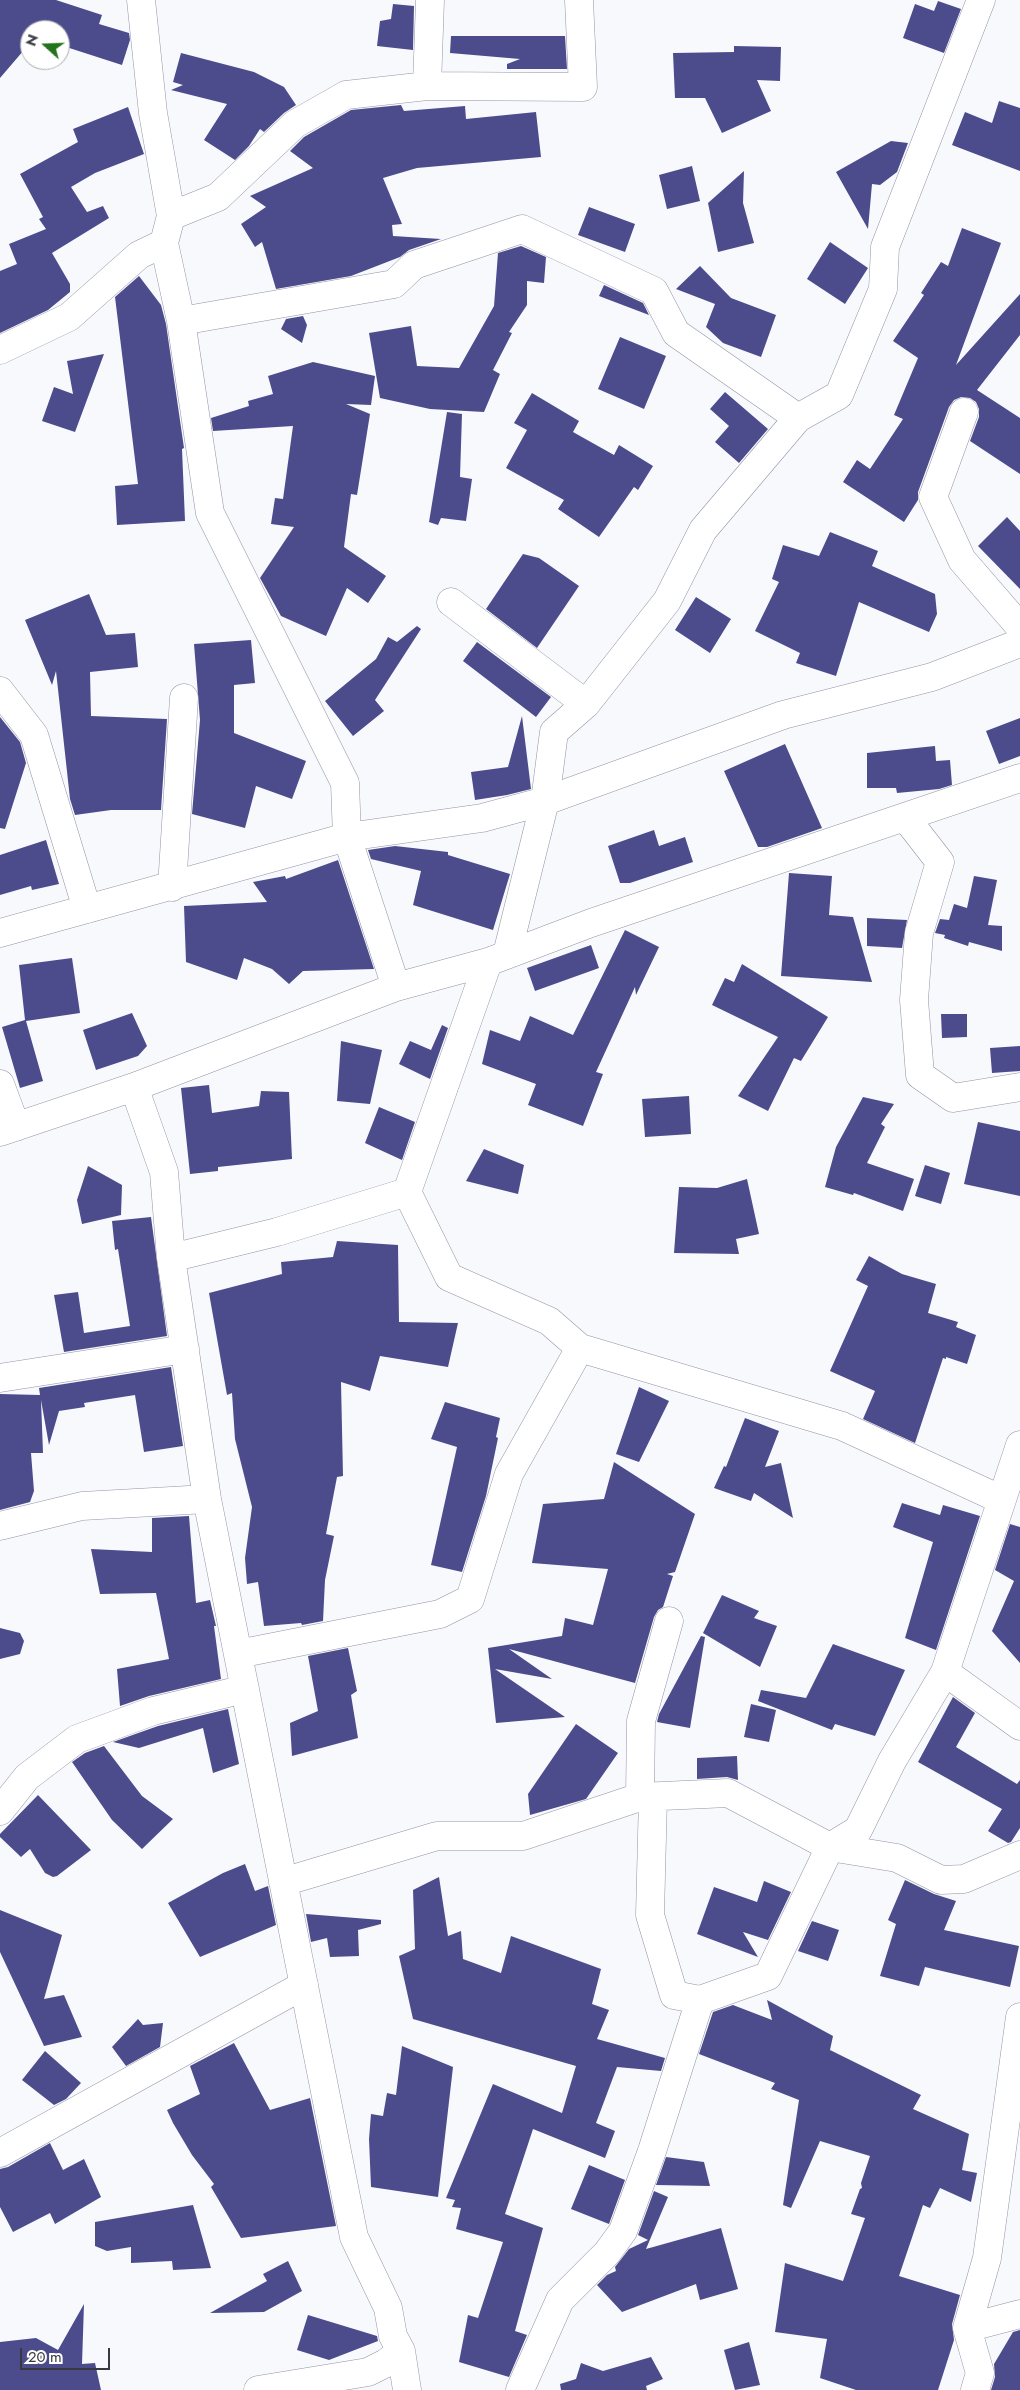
<!DOCTYPE html>
<html>
<head>
<meta charset="utf-8">
<style>
	body { margin:0 }
	#map { position:relative; width:1020px; height:2390px; overflow:hidden; background:#f8f9fd; font-family:Jost,sans-serif }
	canvas { display:block }
	.north { position:absolute; left:20px; top:20px; width:50px; height:50px; box-sizing:border-box; background:#fff; border:1px solid #afafb3; border-radius:50%; rotate:290deg; font-size:14px; font-weight:700; line-height:20px; text-align:center; color:#383840 }
	.north::after { content:''; display:block; margin:auto; width:18px; height:22px; background:#23731c; clip-path:polygon(50% 0,100% 100%,50% 72%,0 100%) }
	.scale { position:absolute; left:20px; top:2348px; width:90px; height:22px; box-sizing:border-box; border:2px solid #383840; border-top:0; padding-left:6px; font-size:15px; line-height:18px; white-space:nowrap; color:#383840; -webkit-text-stroke:4px #fff; paint-order:stroke }
</style>
</head>
<body>
<div id="map">
<canvas width="1020" height="2390"></canvas>
<div class="north">N</div>
<div class="scale">20 m</div>
</div>
<script>
const c = document.querySelector('canvas').getContext('2d');
c.lineJoin = 'round';
function paint(path, color) { c.fillStyle = color; c.fill(path, 'evenodd'); }
const poly = rows => new Path2D(rows.map(r => 'M' + r).join(''));
function trace(path, color, width, dash) { c.strokeStyle = color; c.lineWidth = width; c.lineCap = dash ? 'butt' : 'round'; c.setLineDash(dash || []); c.stroke(path); }
paint(poly([
	[0,0,56,0,102,15,99,24,129,33,130,40,122,65,60,45,60,30,30,30,30,43,0,78],
	[938,1,961,9,944,53,903,38,915,4,934,11],
	[393,4,414,6,413,50,377,46,380,21,391,19],
	[451,36,565,36,567,69,507,69,507,64,520,59,450,53],
	[734,46,781,47,780,81,757,80,771,111,722,133,705,98,675,98,673,53,734,52],
	[181,53,254,72,284,87,296,105,284,113,264,132,260,129,249,146,235,160,204,140,227,104,171,90,183,85,173,82],
	[999,101,1020,108,1020,171,952,145,965,112,992,123],
	[401,105,404,111,465,106,466,119,536,112,541,157,417,168,383,178,402,224,392,225,393,236,441,239,409,250,400,257,351,276,276,289,262,242,255,247,241,224,266,207,250,196,313,168,290,151,304,137,351,110],
	[128,107,144,154,95,173,71,187,87,212,103,206,109,218,52,253,70,284,70,292,48,310,0,333,0,271,17,264,9,244,46,229,39,219,43,217,20,174,78,142,73,129],
	[891,141,908,143,897,172,880,185,872,184,868,229,836,172],
	[692,166,700,201,667,209,659,175],
	[744,171,743,203,754,243,718,252,708,203],
	[589,207,635,224,625,252,578,235],
	[962,228,1001,243,956,365,1020,294,1020,335,977,390,1020,418,1020,474,970,441,979,417,979,409,976,402,970,398,961,397,954,400,949,407,918,492,918,500,904,522,843,482,857,460,870,469,903,419,894,415,918,358,893,341,924,295,921,293,941,262,948,266],
	[830,242,868,268,845,304,807,279],
	[521,246,546,257,544,283,527,281,527,305,509,332,512,333,493,370,500,374,484,412,430,409,380,398,369,333,411,326,417,366,459,368,494,306,498,253],
	[700,266,731,298,776,315,761,357,723,343,706,327,715,304,676,289],
	[139,276,161,305,166,324,184,448,182,449,185,521,117,525,115,486,138,484,115,297],
	[604,285,643,303,649,315,599,296],
	[303,316,307,325,302,343,281,329,286,319],
	[620,337,666,356,644,409,598,389],
	[104,354,75,432,42,421,54,387,73,394,67,361],
	[313,362,375,376,371,405,346,404,370,414,357,495,351,494,344,547,386,576,368,603,347,588,326,636,281,616,260,578,294,527,271,524,275,498,283,499,293,426,213,431,211,418,249,406,248,401,273,394,268,376],
	[725,392,768,429,739,463,715,442,729,426,710,409],
	[532,393,579,421,573,432,614,455,619,445,653,466,638,490,634,487,599,537,558,509,564,500,506,468,527,430,514,423],
	[447,412,462,414,460,477,472,479,466,521,441,518,438,525,429,522],
	[1007,517,1020,531,1020,589,978,546],
	[830,532,878,551,872,566,935,594,937,614,929,632,859,602,836,676,796,663,800,653,755,631,779,582,772,579,783,545,819,556],
	[523,554,539,558,579,586,537,648,486,609],
	[89,594,106,635,135,633,138,667,90,672,91,716,167,719,161,810,111,810,75,815,70,799,56,671,52,685,25,620],
	[696,597,731,619,710,653,675,630],
	[417,626,421,629,375,700,384,711,353,736,325,701,376,659,388,637,397,642],
	[251,640,255,683,234,685,234,733,306,761,292,799,256,786,245,828,192,814,200,720,194,644],
	[477,642,551,697,536,717,463,661],
	[522,716,531,789,507,795,475,800,471,772,508,767],
	[0,717,20,742,26,763,5,829,0,828],
	[1020,718,1020,756,999,764,986,731],
	[785,744,822,828,767,847,758,847,724,771],
	[935,746,936,761,950,760,952,785,939,789,897,793,896,788,867,788,867,753],
	[654,830,659,846,685,837,693,862,630,883,620,883,608,846],
	[46,840,59,884,32,890,31,886,0,895,0,855],
	[395,846,448,852,448,855,510,874,493,930,413,905,421,871,371,859,368,850],
	[338,860,374,969,303,971,289,984,272,969,244,958,237,980,186,962,184,906,267,902,253,882,285,876,286,879],
	[789,873,832,876,829,915,853,917,872,982,781,976],
	[974,876,997,880,988,925,1002,926,1002,951,969,942,968,946,944,938,945,935,935,933,940,919,949,920,954,904,967,908],
	[867,918,907,920,902,948,867,946],
	[625,930,659,947,636,995,635,987,596,1072,603,1074,583,1126,528,1105,536,1084,482,1064,490,1030,520,1041,530,1016,573,1035],
	[591,945,599,968,535,991,527,968],
	[72,958,80,1013,26,1021,43,1081,20,1088,2,1027,25,1020,19,965],
	[742,964,828,1017,801,1061,794,1058,768,1111,738,1096,778,1037,712,1005,725,978,734,982],
	[132,1013,147,1046,138,1056,96,1070,83,1030],
	[941,1014,967,1014,967,1037,942,1038],
	[442,1025,448,1028,430,1079,399,1064,410,1041,431,1050],
	[341,1041,382,1050,370,1104,337,1101],
	[1020,1046,1020,1071,992,1073,990,1048],
	[209,1085,212,1113,259,1106,261,1091,289,1092,292,1159,218,1167,218,1171,190,1174,181,1088],
	[689,1096,691,1134,645,1137,642,1099],
	[863,1097,894,1104,881,1124,885,1127,867,1163,914,1179,903,1211,854,1193,853,1195,825,1187,836,1147],
	[379,1107,415,1122,402,1160,365,1143],
	[978,1122,1020,1131,1020,1196,964,1184],
	[484,1149,524,1165,518,1194,466,1181],
	[925,1165,950,1173,941,1204,915,1196],
	[88,1166,122,1185,121,1215,82,1224,77,1200],
	[747,1179,759,1234,736,1239,739,1254,674,1253,679,1187,717,1188],
	[151,1217,167,1336,64,1352,54,1295,78,1292,84,1333,130,1326,118,1249,115,1250,112,1221],
	[337,1241,398,1245,399,1322,458,1323,448,1367,380,1356,370,1391,341,1382,343,1476,337,1477,326,1534,334,1536,325,1580,323,1621,302,1625,301,1623,264,1626,258,1582,247,1584,245,1558,252,1507,235,1439,232,1393,227,1395,209,1293,282,1274,281,1262,333,1257],
	[869,1256,902,1274,936,1284,928,1313,958,1322,956,1327,976,1335,967,1364,946,1357,946,1359,943,1358,915,1443,863,1419,875,1391,830,1371,868,1286,856,1280],
	[171,1367,183,1446,144,1452,135,1395,84,1403,85,1407,59,1411,49,1445,41,1400,43,1453,31,1453,34,1491,30,1502,0,1510,0,1394,40,1395,39,1388],
	[639,1387,669,1401,639,1462,616,1454],
	[445,1402,500,1418,496,1437,498,1438,486,1496,462,1572,431,1565,457,1447,431,1439],
	[745,1418,779,1431,765,1467,781,1463,793,1518,754,1493,751,1501,714,1488,724,1466,726,1467],
	[614,1462,695,1514,675,1572,667,1574,673,1576,663,1607,658,1610,654,1617,635,1683,509,1649,552,1679,495,1669,565,1717,496,1723,488,1648,562,1636,565,1618,593,1625,608,1569,532,1563,543,1504,604,1499],
	[902,1503,940,1515,943,1505,980,1516,936,1650,905,1638,933,1542,893,1527],
	[189,1516,196,1603,210,1600,216,1626,214,1626,221,1679,149,1696,120,1706,117,1669,169,1659,156,1593,100,1594,91,1549,152,1552,152,1518],
	[1010,1524,1020,1527,1020,1663,992,1631,1014,1581,995,1570],
	[722,1595,759,1611,754,1618,777,1626,760,1667,703,1633],
	[0,1628,20,1633,24,1641,20,1654,0,1659],
	[701,1636,705,1637,690,1728,657,1722,659,1714],
	[833,1644,905,1670,875,1736,835,1724,832,1730,758,1701,761,1690,806,1698],
	[348,1648,357,1691,351,1695,358,1738,292,1756,290,1723,318,1711,308,1656],
	[953,1697,975,1713,956,1747,1017,1784,1020,1780,1020,1828,1011,1842,1008,1843,988,1831,1002,1809,918,1762],
	[751,1704,776,1710,769,1742,744,1737],
	[228,1709,239,1764,213,1773,203,1728,139,1748,113,1742,158,1726],
	[576,1724,618,1753,586,1799,530,1815,528,1794],
	[104,1746,142,1796,173,1819,142,1849,112,1820,72,1762,85,1753],
	[737,1756,738,1780,727,1777,697,1779,697,1758],
	[38,1795,91,1850,57,1876,53,1877,45,1873,30,1849,21,1857,0,1837,0,1834],
	[245,1864,255,1891,268,1886,276,1925,200,1957,168,1903,223,1873],
	[439,1877,448,1936,461,1931,463,1959,501,1973,511,1936,601,1969,592,2004,609,2010,597,2039,665,2058,661,2071,617,2067,596,2123,615,2131,605,2158,533,2129,505,2214,543,2228,515,2331,527,2335,509,2377,459,2362,468,2315,478,2318,503,2242,456,2229,461,2208,452,2207,455,2200,446,2198,493,2084,562,2113,576,2066,413,2019,399,1956,415,1949,413,1890],
	[905,1880,934,1894,956,1901,944,1930,1019,1946,1010,1987,925,1967,919,1986,880,1976,896,1924,888,1920],
	[764,1881,791,1892,768,1940,743,1932,758,1957,697,1934,714,1887,757,1902],
	[0,1910,62,1935,44,1999,64,1995,82,2037,44,2046,0,1952],
	[306,1914,381,1920,381,1924,358,1930,359,1956,330,1957,327,1938,311,1942],
	[812,1921,839,1930,828,1961,798,1951],
	[767,2000,833,2036,830,2050,921,2095,913,2109,969,2134,962,2170,977,2173,971,2202,940,2188,930,2208,923,2205,899,2276,960,2295,952,2324,954,2340,938,2390,856,2390,820,2378,827,2339,775,2332,785,2263,843,2281,865,2218,851,2214,860,2189,862,2188,861,2183,870,2156,820,2141,791,2208,783,2205,799,2100,771,2089,775,2083,699,2054,713,2012,733,2005,772,2020],
	[138,2019,143,2025,163,2023,160,2047,126,2066,112,2047],
	[234,2043,270,2110,310,2098,336,2226,241,2238,211,2187,214,2184,192,2155,173,2123,167,2110,200,2094,190,2066],
	[402,2046,453,2067,438,2197,371,2187,369,2139,371,2114,383,2116,387,2093,396,2095],
	[45,2051,81,2083,66,2099,54,2105,22,2080],
	[50,2143,63,2170,84,2159,101,2197,55,2224,50,2213,13,2232,0,2207,0,2169,8,2167],
	[666,2157,704,2162,710,2186,656,2185],
	[589,2165,625,2180,609,2224,571,2209],
	[654,2191,668,2197,646,2249,721,2228,738,2289,700,2300,696,2284,622,2312,597,2285,607,2275,616,2271,615,2267,629,2249,648,2240,638,2235],
	[193,2205,211,2268,173,2270,172,2261,131,2263,131,2247,107,2251,95,2246,95,2222],
	[288,2261,302,2291,264,2312,210,2313,267,2281,263,2274],
	[84,2304,82,2364,95,2363,101,2390,0,2390,0,2342,36,2338,58,2350],
	[308,2315,377,2336,378,2341,329,2360,297,2350],
	[1020,2330,1020,2390,991,2390,995,2377,994,2364,1013,2332],
	[749,2342,760,2385,735,2390,724,2350],
	[651,2357,663,2379,646,2386,647,2390,561,2390,560,2384,576,2379,581,2363,603,2371]
]), '#4c4c8d');
const minor = poly([
	[141,0,153,113,171,216,164,243,181,321,210,513,345,783,347,837,396,987],
	[427,86,430,0],
	[171,216,218,197,295,124,346,95,427,86,583,87,579,0],
	[181,321,394,284,414,265,522,229,654,291,676,333,798,418],
	[0,350,69,317,139,255,164,243],
	[964,412,933,497,962,560,1020,627],
	[451,602,586,704],
	[0,691,34,735,87,909],
	[905,817,940,862,919,933,914,1000,920,1075,953,1098,1020,1087],
	[172,887,184,698],
	[0,933,347,837,482,818,545,801,783,715,932,677,1020,643],
	[507,954,545,801,554,732,586,704,667,601,703,530,798,418,839,395,883,289,885,247,981,0],
	[0,1084,16,1127],
	[134,1087,164,1172,171,1258,207,1499,354,2237,388,2308,393,2336,401,2351,407,2390],
	[0,1132,134,1087,396,987,488,962,591,923,1020,778],
	[407,1192,449,1277,549,1321,580,1348,842,1426,1002,1500],
	[171,1258,277,1232,407,1192,488,962],
	[0,1378,185,1349],
	[0,1526,82,1506,207,1499],
	[238,1654,440,1614,470,1599,509,1474,580,1348],
	[945,1672,1020,1726],
	[640,1797,641,1721,669,1621],
	[653,1797,650,1915,674,1995,700,2000],
	[0,1811,27,1777,77,1739,153,1711,245,1689],
	[283,1882,437,1836,523,1836,640,1797,728,1793,830,1847,897,1858,941,1880,964,1879,1020,1855],
	[0,2153,304,1985],
	[967,2328,1020,2314],
	[258,2390,368,2372,386,2363,401,2351],
	[520,2390,560,2300,607,2253,623,2231,652,2151,700,2000,768,1976,830,1847,858,1830,892,1761,945,1672,1020,1445],
	[975,2390,980,2373,967,2328,987,2258,1020,2017]
]);
trace(minor, '#9294a5', 29);
trace(minor, '#fff', 28);
</script>
</body>
</html>
